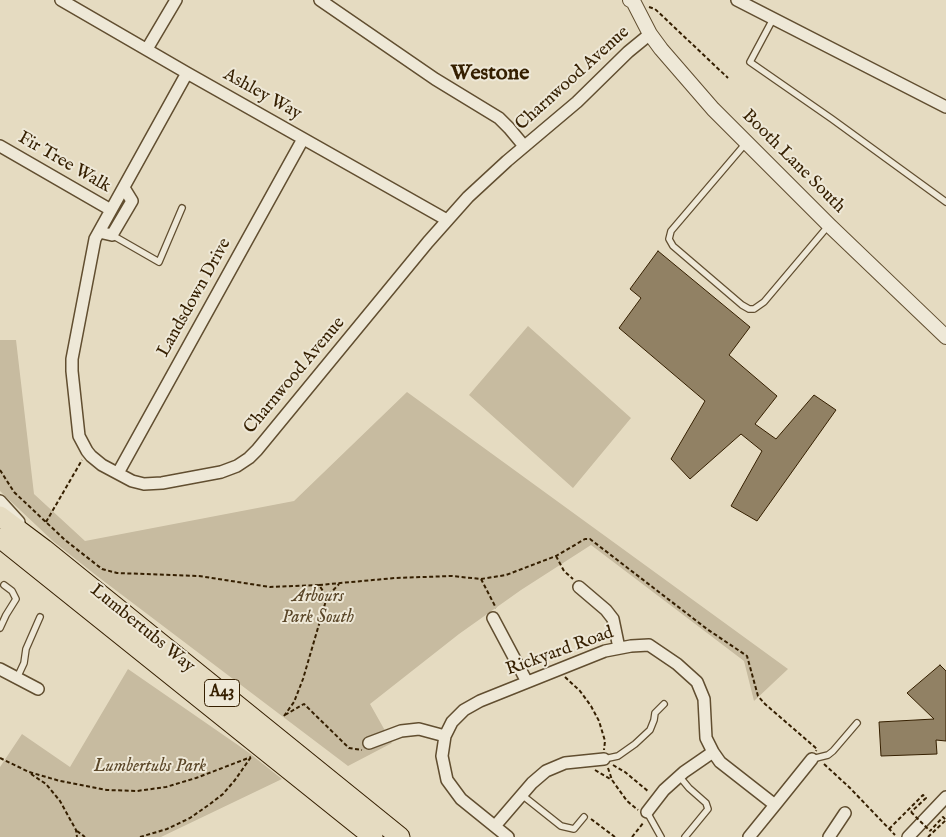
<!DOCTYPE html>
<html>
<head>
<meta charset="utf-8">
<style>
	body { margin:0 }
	canvas { display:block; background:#e5dbc1 }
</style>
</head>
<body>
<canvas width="946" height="837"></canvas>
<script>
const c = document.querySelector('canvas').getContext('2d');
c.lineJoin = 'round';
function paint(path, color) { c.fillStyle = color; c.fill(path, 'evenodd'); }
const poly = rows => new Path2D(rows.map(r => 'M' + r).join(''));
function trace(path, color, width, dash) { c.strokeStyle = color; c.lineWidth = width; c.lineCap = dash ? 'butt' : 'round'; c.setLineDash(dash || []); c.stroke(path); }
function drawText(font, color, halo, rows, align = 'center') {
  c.font = font + ' "IM FELL English",serif'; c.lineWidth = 4; c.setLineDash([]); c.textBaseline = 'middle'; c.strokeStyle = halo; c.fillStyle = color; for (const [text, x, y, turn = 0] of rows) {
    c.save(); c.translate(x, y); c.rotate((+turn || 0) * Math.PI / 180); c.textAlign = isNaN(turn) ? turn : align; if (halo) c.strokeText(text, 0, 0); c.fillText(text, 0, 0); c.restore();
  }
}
paint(poly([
	[528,326,631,418,573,488,469,395],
	[0,340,16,340,34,494,85,541,294,501,407,392,788,669,754,701,744,661,591,545,521,590,459,634,370,704,392,743,348,766,97,576,54,542,4,495,0,491],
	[128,669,248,752,282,779,161,837,0,837,0,767,22,734,70,767]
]), '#c7bba0');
const building = poly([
	[658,251,750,327,729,355,777,396,755,424,776,439,814,395,836,410,757,521,731,506,762,451,741,434,690,479,671,459,705,401,619,328,641,298,630,289,658,251],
	[940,665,946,671,946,741,936,740,937,754,881,756,879,722,934,719,907,693,940,665]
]);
paint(building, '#918164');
trace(building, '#351f00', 1);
const service = poly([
	[773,19,750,62,832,119,946,202],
	[746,143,671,231,669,239,673,246,742,305,749,309,754,309,764,302,829,225],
	[112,235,159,262,182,208],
	[0,628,6,615,16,599,12,591,4,585],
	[17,678,24,663,26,649,40,617],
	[604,759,618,756,635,744,650,730,654,720,655,713,664,704],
	[812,759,828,755,833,751,857,723],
	[679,776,689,788,706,803,708,809,685,837],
	[522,795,561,826,574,829,584,817],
	[647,812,661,837]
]);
const minor = poly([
	[61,0,187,73,447,220],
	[320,0,435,79,499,118,509,128,524,146],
	[737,0,946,107],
	[147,49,176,0],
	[187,73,95,239,72,359,72,371,79,436,87,451,91,456,102,465,132,481,144,484,162,483,221,472,237,466,249,458,257,450,428,242,468,197,507,161,577,102,628,52,650,34],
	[0,146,111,210],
	[99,232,112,235,132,201,124,188],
	[118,473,303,139],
	[0,501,19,522],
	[579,587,606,610,613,619,619,648],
	[493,618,527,682],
	[0,669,38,689],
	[369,743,401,731,419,729,445,736],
	[775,805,812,759],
	[647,812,664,790,684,772,713,752],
	[495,826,532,783,546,771,565,763,604,759],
	[508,837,461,799,447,780,442,756,445,736,452,722,464,710,480,701,605,651,631,646,649,645,677,664,697,682,704,699,706,738,713,752,720,762,775,805,749,837],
	[829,837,845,813],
	[908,837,946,797]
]);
const tertiary = poly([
	[630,0,633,1,650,34,661,49,713,109,829,225,946,337]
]);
const trunk = poly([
	[0,516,44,549,400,837],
	[0,538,373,837]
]);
trace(service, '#614e30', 8);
trace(minor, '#614e30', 14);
trace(tertiary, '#614e30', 16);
trace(trunk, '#351f00', 21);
trace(poly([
	[649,7,655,9,728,78],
	[0,470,14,492,65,540,102,569,117,573,199,576,270,587,319,585,327,597],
	[46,522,82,460],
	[556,556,564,571,573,579],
	[481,579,506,575,556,556,585,539,590,539,707,629,747,656,758,696,765,704,817,749,816,751],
	[319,585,395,578,452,576,481,579,496,608],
	[565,677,580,691,591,706,599,721,605,741,604,750],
	[285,715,304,704,349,748,362,750],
	[284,716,294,702,303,679,327,597,339,584],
	[0,758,29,772,60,781,107,790,137,791,166,787,196,778,251,757],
	[824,764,850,788,895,835],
	[613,765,625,772,649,792],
	[608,768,612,780,627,801,638,810],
	[595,770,612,780],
	[31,774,46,784,60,801,76,830,77,837],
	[591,819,615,837],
	[889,829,923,795,926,798,911,812],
	[77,831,85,837],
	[140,837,167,829,190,818,210,804,223,794,235,780,251,757],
	[632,837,644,822],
	[928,837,946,820,943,817,930,831]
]), '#351f00', 2, [4, 2.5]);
trace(service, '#eee8d7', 5.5);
trace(minor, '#eee8d7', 11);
trace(tertiary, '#eee8d7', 14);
trace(trunk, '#e5dbc1', 19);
trace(poly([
	[911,812,930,831]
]), '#351f00', 2, [4, 2.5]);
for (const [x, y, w] of [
	[222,693,35]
]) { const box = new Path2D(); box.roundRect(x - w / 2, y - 13.5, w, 27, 4); c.fillStyle = '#eee8d7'; c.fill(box); trace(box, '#351f00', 1); }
drawText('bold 16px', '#351f00', null, [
	["A43",222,693]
]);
drawText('18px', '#351f00', '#eee8d7', [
	["Charnwood Avenue",573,79,-42],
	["Ashley Way",262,95,29],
	["Booth Lane South",793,162,45],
	["Fir Tree Walk",64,163,30],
	["Landsdown Drive",195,298,-61],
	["Charnwood Avenue",295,376,-50],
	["Lumbertubs Way",142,629,39],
	["Rickyard Road",560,652,-20]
]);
drawText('italic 18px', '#5a4628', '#eee8d7', [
	["Arbours",318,597],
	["Park South",318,618],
	["Lumbertubs Park",150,767]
]);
drawText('bold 22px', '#351f00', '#eee8d7', [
	["Westone",490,74]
]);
</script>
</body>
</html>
